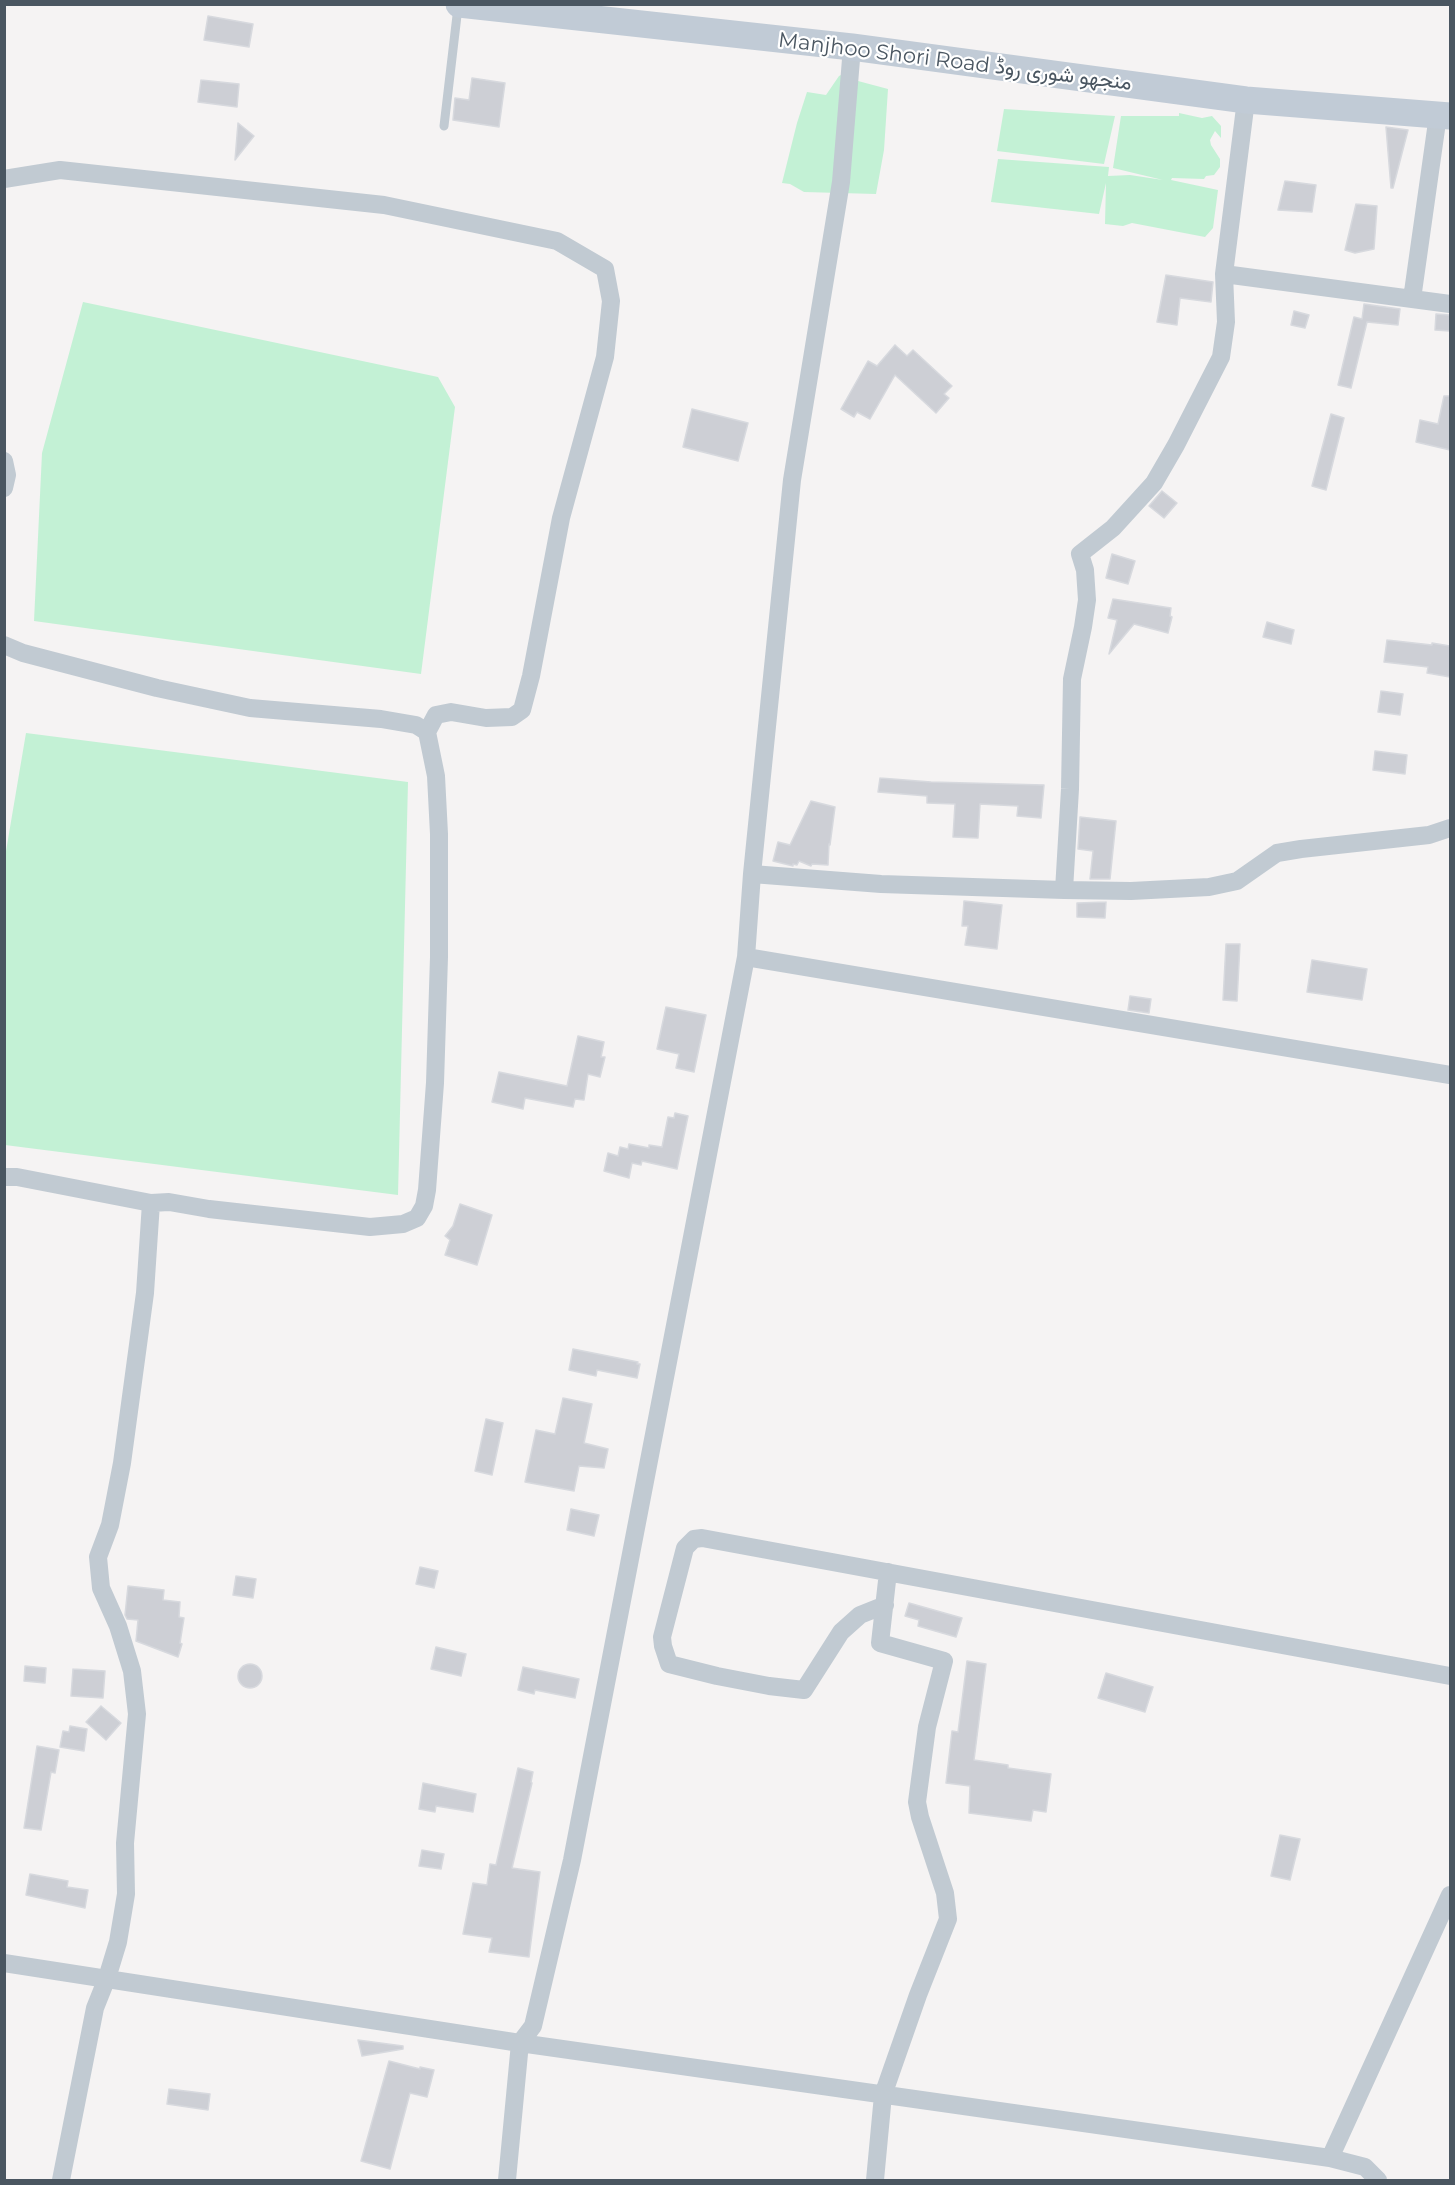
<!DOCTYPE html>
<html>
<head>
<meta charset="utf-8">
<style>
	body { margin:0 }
	#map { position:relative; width:1455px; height:2185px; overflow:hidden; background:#f5f3f3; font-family:Montserrat,sans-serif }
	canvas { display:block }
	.frame { position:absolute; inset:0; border:6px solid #4a5661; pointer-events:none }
</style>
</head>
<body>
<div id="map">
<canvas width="1455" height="2185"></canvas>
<div class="frame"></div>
</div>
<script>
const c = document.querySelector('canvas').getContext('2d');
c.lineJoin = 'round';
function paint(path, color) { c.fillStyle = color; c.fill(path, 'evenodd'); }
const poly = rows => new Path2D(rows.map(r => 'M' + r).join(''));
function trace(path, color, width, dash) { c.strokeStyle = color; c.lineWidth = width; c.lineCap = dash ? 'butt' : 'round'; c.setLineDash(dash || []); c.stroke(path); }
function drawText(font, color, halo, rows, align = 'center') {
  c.font = font + ' Montserrat,Vazirmatn,sans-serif'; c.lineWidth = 4.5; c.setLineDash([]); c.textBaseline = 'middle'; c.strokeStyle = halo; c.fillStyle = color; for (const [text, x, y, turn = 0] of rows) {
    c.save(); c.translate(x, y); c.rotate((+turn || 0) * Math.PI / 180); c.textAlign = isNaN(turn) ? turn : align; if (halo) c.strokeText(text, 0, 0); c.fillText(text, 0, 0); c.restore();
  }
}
paint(poly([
	[845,73,858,81,888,89,884,150,876,194,804,192,790,184,782,183,797,123,807,92,826,95,839,76],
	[1004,109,1115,116,1104,164,997,151],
	[1179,113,1202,118,1212,116,1221,126,1221,138,1215,131,1210,140,1211,145,1220,159,1220,167,1214,175,1206,176,1204,179,1172,178,1171,180,1218,190,1213,228,1205,237,1132,223,1123,226,1105,224,1106,183,1099,214,991,202,998,159,1109,167,1108,176,1130,175,1163,180,1113,168,1121,116,1179,116],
	[83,302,438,377,455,407,421,674,34,621,42,453],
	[26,733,408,782,398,1195,5,1145,5,857]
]), '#c3f1d5');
const building = poly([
	[208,16,253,24,249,47,204,40,208,16],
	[472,78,505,83,499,127,453,120,455,98,469,100,472,78],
	[201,80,239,84,237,107,198,102,201,80],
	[238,123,254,136,235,160,238,123],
	[1386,127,1408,130,1393,188,1391,188,1386,127],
	[1285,181,1316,185,1312,212,1278,210,1285,181],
	[1356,204,1377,206,1374,249,1355,253,1345,250,1356,204],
	[1166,275,1213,282,1211,302,1180,298,1177,325,1157,322,1166,275],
	[1364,304,1400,309,1398,325,1367,322,1351,388,1338,385,1354,317,1362,319,1364,304],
	[1294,311,1309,315,1305,328,1291,325,1294,311],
	[1436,314,1450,315,1450,331,1435,330,1436,314],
	[895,345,907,356,913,350,952,386,944,394,949,398,936,413,895,375,870,419,857,412,854,417,841,409,868,361,877,366,895,345],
	[1444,396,1450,396,1450,450,1416,442,1420,420,1438,424,1444,396],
	[692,409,748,423,738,461,683,447,692,409],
	[1331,414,1344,418,1326,490,1312,486,1331,414],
	[1162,491,1177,503,1164,518,1149,506,1162,491],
	[1112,554,1135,561,1128,584,1106,578,1112,554],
	[1113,599,1171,608,1170,616,1172,617,1168,633,1134,624,1109,654,1117,620,1108,618,1113,599],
	[1267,622,1294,630,1291,644,1263,637,1267,622],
	[1387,640,1432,645,1432,643,1450,646,1450,677,1427,673,1428,667,1384,662,1387,640],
	[1381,691,1403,694,1400,715,1378,712,1381,691],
	[1375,751,1407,755,1405,774,1373,770,1375,751],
	[880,778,931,782,1044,785,1041,818,1017,816,1018,806,980,804,978,838,953,837,955,804,927,803,927,796,878,792,880,778],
	[811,801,835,807,830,845,829,844,828,865,812,864,811,866,799,861,797,865,793,864,793,866,773,861,778,842,790,845,811,801],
	[1080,817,1116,821,1110,879,1090,879,1093,851,1078,849,1080,817],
	[964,901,1002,905,997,949,965,945,968,926,962,926,964,901],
	[1106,902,1105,918,1077,917,1077,903,1106,902],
	[1226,944,1240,944,1237,1001,1223,1000,1226,944],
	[1312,960,1367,969,1362,1000,1307,992,1312,960],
	[1130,996,1151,999,1149,1013,1128,1010,1130,996],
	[666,1007,706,1015,694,1072,676,1068,679,1054,657,1049,666,1007],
	[578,1036,604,1042,601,1057,605,1057,600,1077,588,1074,584,1100,575,1099,573,1107,525,1098,523,1109,492,1102,499,1072,567,1086,578,1036],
	[675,1113,688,1116,677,1169,642,1161,641,1165,632,1163,629,1178,604,1171,608,1153,618,1156,620,1147,628,1149,629,1144,649,1148,649,1145,662,1147,668,1117,674,1118,675,1113],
	[460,1204,492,1215,477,1265,445,1255,450,1240,445,1236,453,1226,460,1204],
	[573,1349,638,1362,637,1364,640,1364,637,1378,597,1370,596,1376,569,1370,573,1349],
	[563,1398,592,1404,584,1443,608,1449,604,1468,579,1466,574,1491,525,1482,536,1430,555,1434,563,1398],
	[486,1419,503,1423,492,1475,475,1471,486,1419],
	[571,1509,599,1515,594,1536,567,1530,571,1509],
	[420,1567,438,1571,434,1588,416,1584,420,1567],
	[236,1576,256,1579,253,1598,233,1595,236,1576],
	[128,1586,164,1590,163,1600,180,1602,179,1617,184,1618,180,1643,182,1644,178,1657,136,1641,138,1620,127,1619,125,1615,128,1586],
	[909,1603,962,1618,956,1637,918,1626,919,1620,905,1616,909,1603],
	[436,1647,466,1654,461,1676,431,1669,436,1647],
	[967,1661,986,1664,974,1760,1008,1765,1008,1768,1051,1774,1046,1812,1033,1810,1031,1821,969,1813,970,1786,946,1783,952,1731,958,1732,967,1661],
	'238 1676a12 12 0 1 1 24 0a12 12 0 1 1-24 0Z',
	[25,1666,46,1668,45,1683,24,1681,25,1666],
	[523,1667,579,1679,575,1698,535,1690,534,1694,518,1690,523,1667],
	[73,1669,105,1671,103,1698,71,1696,73,1669],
	[1106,1673,1153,1687,1145,1712,1098,1698,1106,1673],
	[101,1706,121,1723,106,1740,86,1722,101,1706],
	[70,1726,87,1729,84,1751,60,1747,63,1731,69,1732,70,1726],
	[37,1746,59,1750,55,1773,51,1772,41,1830,24,1828,37,1746],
	[518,1768,533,1772,531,1782,532,1783,512,1868,540,1872,529,1957,489,1952,492,1938,463,1934,473,1883,487,1885,490,1864,496,1865,518,1768],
	[423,1783,476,1794,473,1812,436,1806,435,1812,419,1809,423,1783],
	[1280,1835,1300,1839,1290,1880,1271,1876,1280,1835],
	[422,1850,444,1854,441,1869,419,1866,422,1850],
	[30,1874,68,1881,67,1887,88,1890,85,1908,26,1895,30,1874],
	[358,2040,403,2046,403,2049,362,2056,358,2040],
	[389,2061,420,2069,420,2067,434,2070,427,2097,410,2093,390,2169,361,2161,389,2061],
	[169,2089,210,2094,208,2110,167,2104,169,2089]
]);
paint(building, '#cdcfd5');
trace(building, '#d7d9de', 1.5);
trace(poly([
	[444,126,458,7]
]), '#c1cad2', 9);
trace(poly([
	[4,179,60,170,384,205,557,241,605,269,611,301,605,357,561,518,531,676,522,710,512,717,486,718,451,712,436,715,427,732,436,776,439,834,439,957,435,1083,427,1190,424,1206,417,1218,403,1224,370,1227,209,1209,169,1202,151,1203,17,1177,4,1177],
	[1224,274,1450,304],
	[1412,299,1438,115],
	[4,461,7,475,4,488],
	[4,645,23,653,157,688,250,708,381,719,416,725,427,732],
	[752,874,881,884,1064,890,1131,891,1209,887,1237,881,1277,853,1301,849,1429,835,1450,828],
	[1064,890,1070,789,1072,679,1083,627,1087,600,1085,570,1080,554,1113,528,1154,483,1176,445,1221,357,1226,322,1224,274,1246,100],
	[746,957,1450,1075],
	[885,1605,860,1615,841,1632,804,1690,769,1686,717,1676,669,1664,663,1646,662,1637,685,1548,694,1539,702,1538,1450,1676],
	[4,1963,520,2043,1330,2158,1365,2167,1378,2180],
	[1330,2158,1450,1895],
	[61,2180,95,2008,107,1978,118,1942,126,1894,125,1843,137,1714,132,1671,118,1626,101,1588,98,1557,110,1525,122,1463,145,1293,151,1203],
	[507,2180,520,2043,533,2026,572,1860,746,957,752,874,792,480,841,182,852,47],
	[875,2180,883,2095,918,1995,948,1919,945,1893,920,1817,917,1802,927,1727,944,1661,880,1643,888,1572]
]), '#c1cad2', 18);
trace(poly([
	[459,4,852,47,1246,100,1450,116]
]), '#c1cbd6', 27);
drawText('21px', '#4a5661', '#fff', [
	["Manjhoo Shori Road منجھو شوری روڈ",955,62,7]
]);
</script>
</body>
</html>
